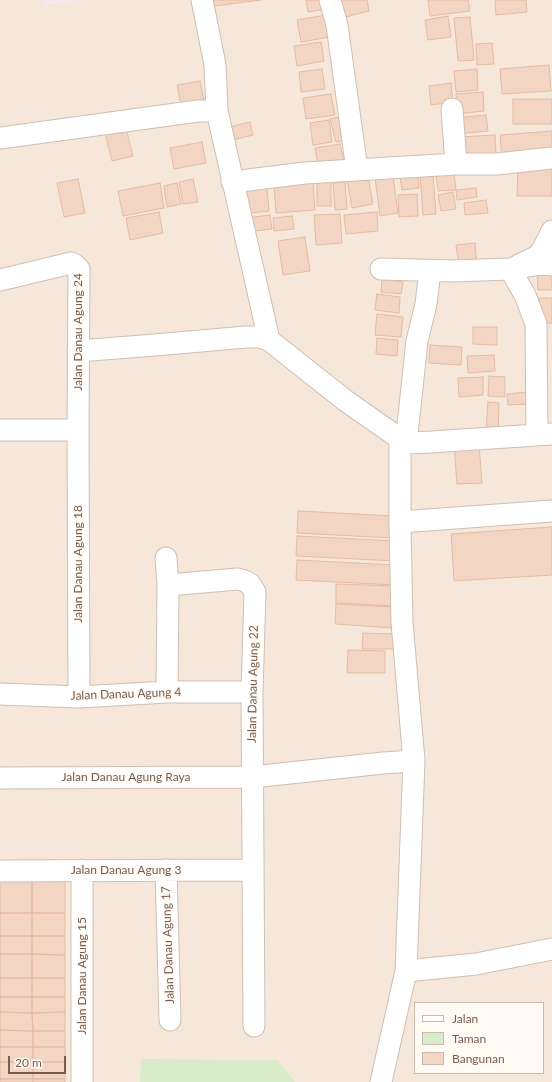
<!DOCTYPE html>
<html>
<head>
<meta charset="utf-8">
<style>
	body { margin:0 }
	#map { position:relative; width:552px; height:1082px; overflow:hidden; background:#fdf6ec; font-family:Lato,sans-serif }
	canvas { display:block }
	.legend { position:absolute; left:414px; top:1002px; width:130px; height:72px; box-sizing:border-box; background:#fffaf3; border:1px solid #cabbb1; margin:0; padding:5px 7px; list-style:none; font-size:12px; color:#7a5c4d }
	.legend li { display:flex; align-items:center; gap:8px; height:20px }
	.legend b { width:20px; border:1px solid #cabbb1 }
	.scale { position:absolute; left:8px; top:1056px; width:58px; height:18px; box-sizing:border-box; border:2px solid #7a5c4d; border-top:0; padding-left:5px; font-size:12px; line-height:14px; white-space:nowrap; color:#7a5c4d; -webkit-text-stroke:3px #fffaf3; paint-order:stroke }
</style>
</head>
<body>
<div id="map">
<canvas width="552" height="1082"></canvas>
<ul class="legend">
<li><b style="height:5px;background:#fff"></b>Jalan</li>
<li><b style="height:11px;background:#d8ecc9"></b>Taman</li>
<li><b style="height:11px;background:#f3d5c3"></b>Bangunan</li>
</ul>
<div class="scale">20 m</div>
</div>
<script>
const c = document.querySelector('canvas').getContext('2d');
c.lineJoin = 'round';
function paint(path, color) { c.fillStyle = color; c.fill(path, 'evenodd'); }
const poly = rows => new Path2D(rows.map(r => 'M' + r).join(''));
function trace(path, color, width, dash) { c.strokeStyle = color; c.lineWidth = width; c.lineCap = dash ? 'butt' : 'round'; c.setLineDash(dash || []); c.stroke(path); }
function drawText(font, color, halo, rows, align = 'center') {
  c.font = font + ' Lato,sans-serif'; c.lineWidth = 3; c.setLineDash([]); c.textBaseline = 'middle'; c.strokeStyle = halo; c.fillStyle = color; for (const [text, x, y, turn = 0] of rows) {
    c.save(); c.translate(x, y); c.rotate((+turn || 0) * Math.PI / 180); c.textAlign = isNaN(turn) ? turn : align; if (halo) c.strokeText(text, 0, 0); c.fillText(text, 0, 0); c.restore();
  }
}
paint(poly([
	[0,0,552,0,552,1082,0,1082],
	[415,1003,543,1003,543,1073,415,1073]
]), '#f5e8da');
paint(poly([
	[44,0,47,0,48,1,78,0,45,5]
]), '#f3e8fa');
paint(poly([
	[141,1059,277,1060,295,1082,140,1082]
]), '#d8ecc9');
const building = poly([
	[206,0,261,0,207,7,206,0],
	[306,0,325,0,327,9,308,12,306,0],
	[333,0,367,0,369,11,338,19,333,0],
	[428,0,468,0,470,11,430,16,428,0],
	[495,0,526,0,527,12,496,15,495,0],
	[326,15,330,37,301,42,297,20,326,15],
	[448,16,451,37,428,40,425,20,448,16],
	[470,17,474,60,458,61,454,18,470,17],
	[321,42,324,61,297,66,294,46,321,42],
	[492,43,494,64,477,65,476,44,492,43],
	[549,65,551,91,502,94,500,69,549,65],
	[322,69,325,89,301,92,299,72,322,69],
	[477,69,478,90,456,92,454,71,477,69],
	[200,81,205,106,182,110,177,85,200,81],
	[451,83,453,102,431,105,429,86,451,83],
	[483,92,484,111,457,114,456,94,483,92],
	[331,94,335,115,306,119,303,98,331,94],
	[513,99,552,99,552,124,513,124,513,99],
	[486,115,488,131,457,134,455,118,486,115],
	[344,116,349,139,336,142,330,119,344,116],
	[329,120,332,142,313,145,310,123,329,120],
	[250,122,253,135,225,142,221,129,250,122],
	[126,128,133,156,112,161,105,133,126,128],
	[552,131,552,156,502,160,500,135,552,131],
	[495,135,496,154,462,156,460,137,495,135],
	[202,142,206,163,174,169,170,148,202,142],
	[340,144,345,167,319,172,315,148,340,144],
	[518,165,552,165,552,196,517,196,518,165],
	[454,173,456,190,438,191,436,175,454,173],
	[433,174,436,214,423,215,420,175,433,174],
	[418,175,419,188,402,190,400,176,418,175],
	[368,176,373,204,352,208,347,180,368,176],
	[393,176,398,213,380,216,375,178,393,176],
	[78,179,85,213,64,217,57,183,78,179],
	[193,179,198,202,183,204,179,182,193,179],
	[331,181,331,206,317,206,317,182,331,181],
	[345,182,347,209,335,210,333,183,345,182],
	[160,183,164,208,123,216,118,191,160,183],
	[177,183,181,204,167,207,164,186,177,183],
	[313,183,315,210,276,213,274,186,313,183],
	[267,187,269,211,242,214,240,189,267,187],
	[476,188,477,197,457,200,456,190,476,188],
	[453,192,456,209,441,211,438,195,453,192],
	[417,194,418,216,399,217,398,195,417,194],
	[486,200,488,213,465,215,464,203,486,200],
	[159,212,163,233,130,240,126,218,159,212],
	[377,212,378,231,346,234,344,215,377,212],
	[340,214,342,243,316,245,314,215,340,214],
	[270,215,272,229,246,232,245,218,270,215],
	[292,216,294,229,274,231,273,218,292,216],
	[305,237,310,271,283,275,278,241,305,237],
	[475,243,477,265,459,266,456,245,475,243],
	[537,272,552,273,552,290,538,290,537,272],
	[382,279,403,282,401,294,381,292,382,279],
	[377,294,400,297,399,313,375,310,377,294],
	[539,298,552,298,552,323,540,323,539,298],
	[377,314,403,317,401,337,375,335,377,314],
	[473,327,497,327,497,345,473,344,473,327],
	[377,338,398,340,397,356,376,354,377,338],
	[430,345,462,347,461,365,429,363,430,345],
	[494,355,495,371,468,373,467,356,494,355],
	[489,376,505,377,505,397,488,396,489,376],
	[483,377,483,395,459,397,458,378,483,377],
	[528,392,529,404,508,405,507,394,528,392],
	[488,402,499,403,498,433,486,432,488,402],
	[479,444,482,483,457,484,454,446,479,444],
	[298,511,394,516,393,538,297,533,298,511],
	[552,527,552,575,454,581,451,534,552,527],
	[297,536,396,541,395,561,296,556,297,536],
	[297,560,396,565,395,585,296,580,297,560],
	[336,584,395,586,394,606,336,603,336,584],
	[336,604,394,607,393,628,335,624,336,604],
	[363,633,397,634,397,649,362,649,363,633],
	[348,650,385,651,385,673,347,673,348,650],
	[0,880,32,880,32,913,0,913,0,880],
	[32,880,65,880,65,913,32,913,32,880],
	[0,913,32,913,32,936,0,936,0,913],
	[32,913,65,913,65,936,32,936,32,913],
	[0,936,32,936,32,954,0,954,0,936],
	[32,936,65,936,65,955,32,954,32,936],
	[0,954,32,954,32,978,0,978,0,954],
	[32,954,65,955,65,978,32,978,32,954],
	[0,978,32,978,32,997,0,997,0,978],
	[32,978,65,978,65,997,32,997,32,978],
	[0,997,32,997,32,1013,0,1012,0,997],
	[32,997,65,997,65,1012,32,1013,32,997],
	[0,1012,32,1013,33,1031,0,1030,0,1012],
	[65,1012,65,1031,33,1031,32,1013,65,1012],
	[0,1030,33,1031,33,1047,0,1047,0,1030],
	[33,1031,65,1031,65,1047,33,1047,33,1031],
	[0,1047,33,1047,33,1062,0,1062,0,1047],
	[33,1047,65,1047,66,1062,33,1062,33,1047],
	[0,1062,33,1062,33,1079,0,1079,0,1062],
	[33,1062,66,1062,65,1079,33,1079,33,1062],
	[0,1079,33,1079,33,1082,0,1082,0,1079],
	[33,1079,65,1079,65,1082,33,1082,33,1079]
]);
paint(building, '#f3d5c3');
trace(building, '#e6bba3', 1);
const minor = poly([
	[202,0,215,65,217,111],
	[330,0,337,25,357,170],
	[452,109,456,164],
	[0,138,198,111,217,111,269,340],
	[232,182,305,173,456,164,497,164,552,158],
	[519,265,538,256,544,247,552,231],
	[381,269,453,271,510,269,542,264,552,265],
	[510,269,525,295,536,324,537,435],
	[0,280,71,263,75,265,79,269,78,430,79,697],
	[78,351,155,345,246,337,259,337,269,340,346,401,406,443,431,442,552,434],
	[0,430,78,430],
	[406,443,417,341,426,304,430,271],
	[400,522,552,511],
	[166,558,168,585,167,692],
	[168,585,238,579,245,581,250,584,255,592,252,692,254,1026],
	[0,694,79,697,167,692,252,692],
	[0,778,252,777,383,763,414,761],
	[82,870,82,1082],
	[166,870,170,1020],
	[0,871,252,870],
	[406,971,476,964,552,949],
	[381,1082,406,971,414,761,402,622,400,522,400,439]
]);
trace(minor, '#d1beb0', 23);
trace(minor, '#fff', 21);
drawText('12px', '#7a5c4d', '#fffaf3', [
	["Jalan Danau Agung 24",78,332,-90],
	["Jalan Danau Agung 18",78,564,-90],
	["Jalan Danau Agung 22",253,684,-89],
	["Jalan Danau Agung 4",126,694,-2],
	["Jalan Danau Agung Raya",126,777],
	["Jalan Danau Agung 3",126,870],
	["Jalan Danau Agung 17",168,945,-92],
	["Jalan Danau Agung 15",82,976,-90]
]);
</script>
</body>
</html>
